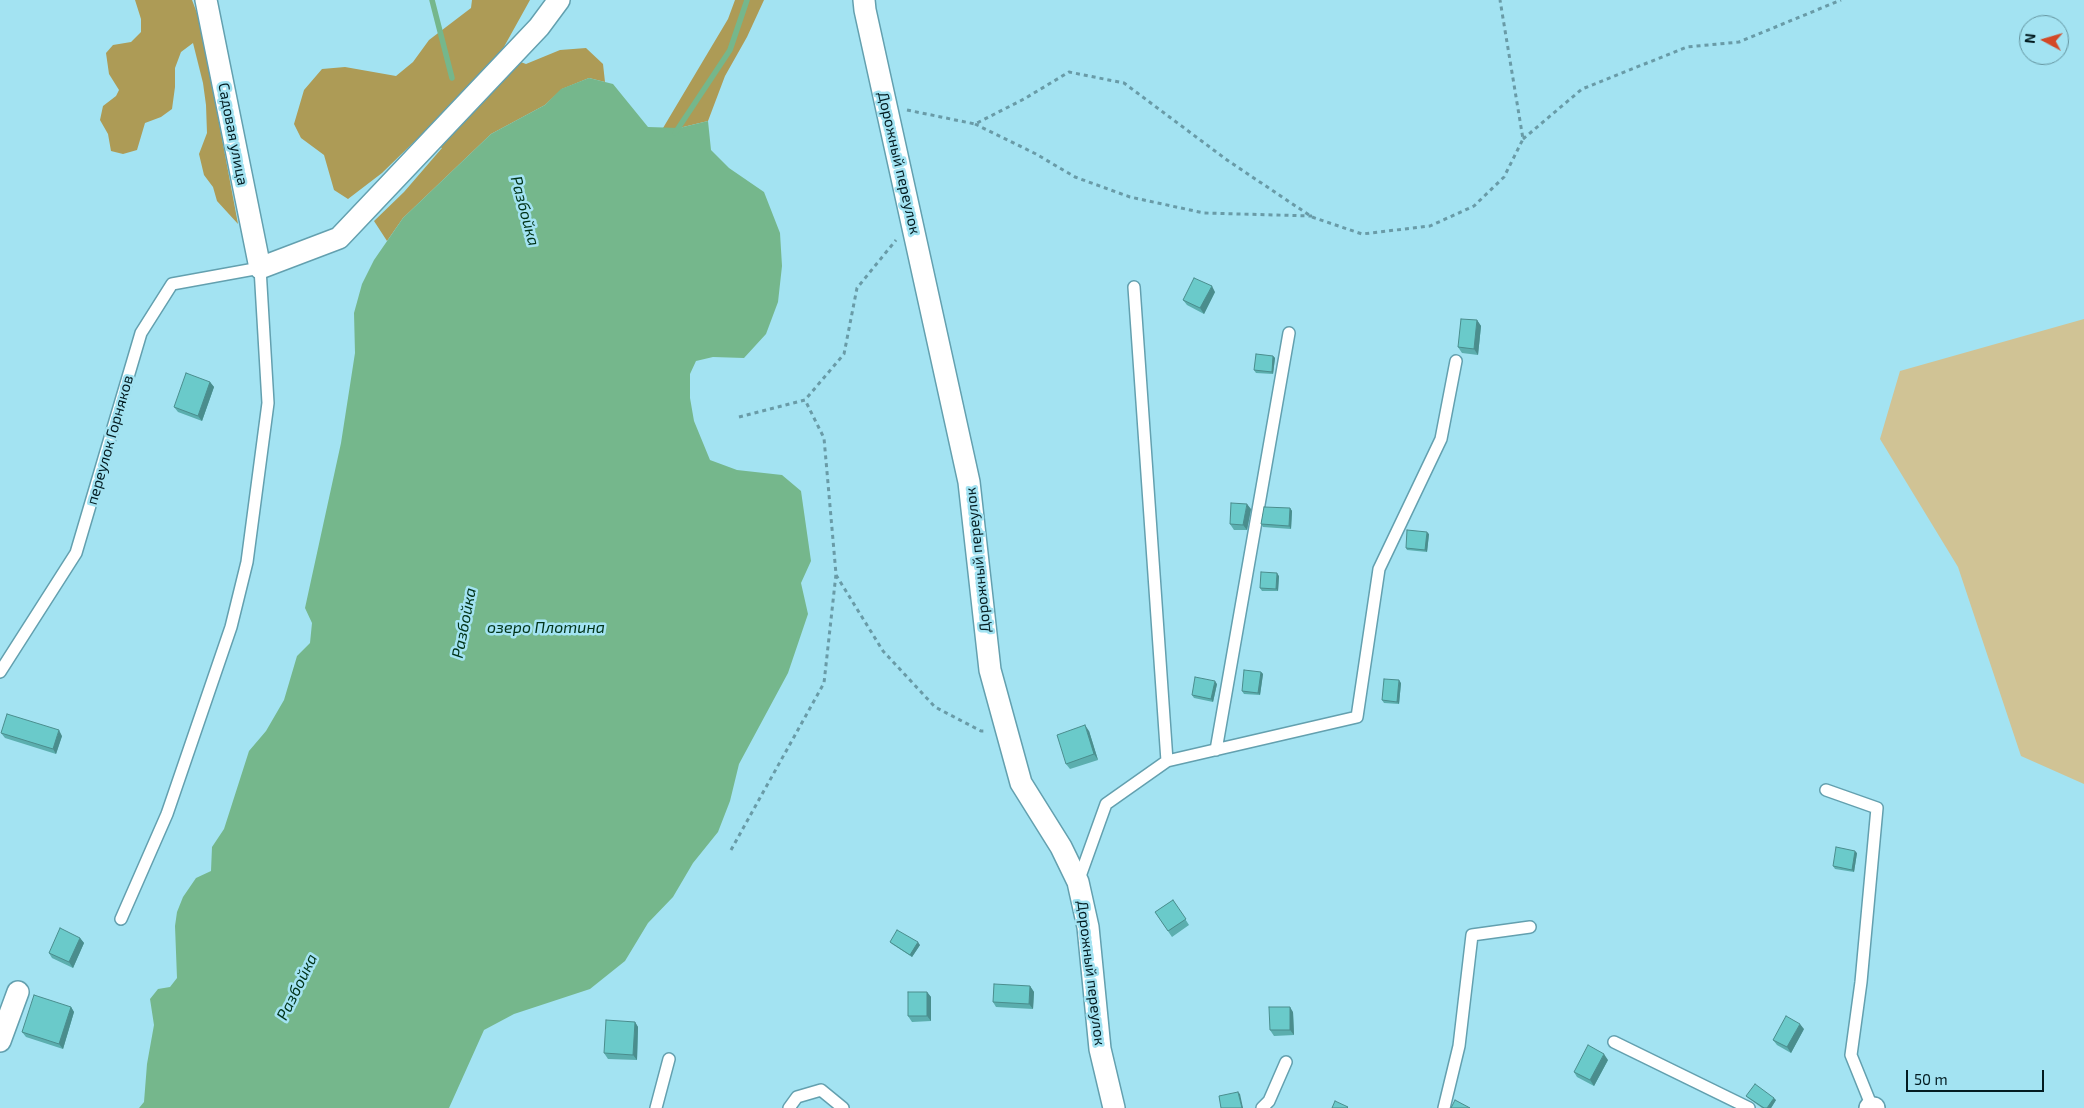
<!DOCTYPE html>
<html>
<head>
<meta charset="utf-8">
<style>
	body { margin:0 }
	#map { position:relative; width:2084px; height:1108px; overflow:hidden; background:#a3e3f2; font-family:"Exo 2",sans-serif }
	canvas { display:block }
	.north { position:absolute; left:2019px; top:15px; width:50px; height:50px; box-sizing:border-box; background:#a3e3f2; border:1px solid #63939e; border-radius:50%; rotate:276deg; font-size:14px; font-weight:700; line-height:20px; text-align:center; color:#021b20 }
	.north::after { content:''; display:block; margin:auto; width:18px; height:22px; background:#d34927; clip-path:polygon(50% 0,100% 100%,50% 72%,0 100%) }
	.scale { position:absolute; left:1906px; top:1070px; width:138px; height:22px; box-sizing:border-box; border:2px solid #021b20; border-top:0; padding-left:6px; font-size:15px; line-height:18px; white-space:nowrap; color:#021b20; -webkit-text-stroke:4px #a3e3f2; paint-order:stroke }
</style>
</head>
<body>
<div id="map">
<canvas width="2084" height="1108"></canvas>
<div class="north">N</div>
<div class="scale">50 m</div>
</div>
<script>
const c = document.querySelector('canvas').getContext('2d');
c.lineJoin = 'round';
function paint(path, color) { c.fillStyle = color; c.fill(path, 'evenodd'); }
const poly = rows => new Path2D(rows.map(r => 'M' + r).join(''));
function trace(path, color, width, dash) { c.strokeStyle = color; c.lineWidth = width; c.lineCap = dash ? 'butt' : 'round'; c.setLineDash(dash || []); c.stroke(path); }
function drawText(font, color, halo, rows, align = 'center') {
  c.font = font + ' "Exo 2",sans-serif'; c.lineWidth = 5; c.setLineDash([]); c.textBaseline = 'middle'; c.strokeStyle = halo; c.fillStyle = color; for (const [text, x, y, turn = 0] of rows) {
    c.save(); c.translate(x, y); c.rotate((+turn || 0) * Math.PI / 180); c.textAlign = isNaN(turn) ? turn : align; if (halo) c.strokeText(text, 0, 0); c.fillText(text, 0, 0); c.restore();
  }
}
paint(poly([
	[2084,319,2084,784,2021,756,1958,567,1880,439,1900,371]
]), '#d0c395');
paint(poly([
	[135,0,192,0,200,21,238,224,217,201,213,187,204,175,199,154,207,133,206,105,203,83,193,43,181,52,175,68,175,87,172,109,161,117,145,123,137,150,123,154,111,151,108,134,100,120,103,106,116,96,119,90,109,74,106,53,113,45,131,42,141,32,141,19],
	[472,0,530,0,500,54,526,64,560,50,586,48,603,64,605,82,589,78,562,89,545,105,491,134,403,218,387,241,374,221,404,192,442,148,420,136,382,173,348,199,334,190,324,155,301,138,294,124,304,90,322,69,345,67,396,76,413,62,429,40,471,8],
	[735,0,764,0,747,37,725,76,708,121,679,128,663,128,728,19]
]), '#ad9b56');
paint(poly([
	[589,78,613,84,648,127,679,128,708,121,711,150,729,168,764,192,780,233,782,266,778,302,766,334,744,358,713,357,696,361,690,374,690,398,694,421,710,460,737,470,782,475,801,491,811,561,801,583,808,614,788,673,739,764,730,801,718,832,693,863,673,897,648,923,625,961,590,989,514,1014,484,1030,449,1108,139,1108,144,1102,147,1064,154,1025,150,999,158,989,170,987,177,978,175,926,177,912,183,897,196,878,211,871,212,847,224,829,249,751,266,731,284,700,297,656,310,643,312,623,305,608,341,443,355,353,354,313,362,284,374,260,403,218,491,134,545,105,561,89]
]), '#75b78c');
trace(poly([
	[432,0,452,78],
	[675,133,730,50,747,0]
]), '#75b78c', 5.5);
const lane = poly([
	[0,672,76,553,141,333,172,284,260,268,268,403,247,562,231,627,167,814,121,919],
	[1216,750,1289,333],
	[1167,761,1357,717,1379,569,1441,439,1456,361],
	[1826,790,1877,808,1861,982,1851,1055,1872,1107],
	[1078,882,1106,804,1167,761,1134,287],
	[1614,1042,1749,1108],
	[656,1108,669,1059],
	[789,1108,797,1097,821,1090,843,1108],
	[1262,1108,1269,1101,1286,1062],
	[1444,1108,1459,1046,1472,935,1530,927]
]);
const street = poly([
	[206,0,260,268,339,238,539,27,559,0],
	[864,0,865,10,969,482,990,670,1021,783,1061,847,1078,882,1088,927,1100,1049,1114,1108],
	[0,1041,18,992],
	[1870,1108,1874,1108]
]);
trace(lane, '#63a0af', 14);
trace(street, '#63a0af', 24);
trace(poly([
	[907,110,975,124,1024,99,1069,72,1124,83,1227,160,1312,217,1362,234,1430,226,1474,206,1504,177,1523,139,1500,0],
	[975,124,1036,154,1075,177,1130,197,1204,213,1312,216],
	[1523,139,1582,89,1687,47,1739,42,1841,0],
	[739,417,805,400,844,354,857,288,896,240],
	[836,575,883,651,935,707,981,731,987,731],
	[731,850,824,683,836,574,824,438,805,400]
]), '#699ba7', 3, [4, 4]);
trace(lane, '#fff', 11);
trace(street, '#fff', 21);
paint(poly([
	[1215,292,1204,314,1187,305,1183,300],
	[1477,320,1481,326,1478,355,1462,353,1458,347],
	[1273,356,1275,358,1273,374,1256,373,1254,370],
	[210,382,214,387,202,421,178,412,174,407],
	[1290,508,1292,511,1291,529,1263,527,1261,524],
	[1251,509,1247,530,1234,530,1230,524],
	[1429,534,1427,552,1407,550,1406,548],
	[1279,576,1278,591,1262,591,1260,588],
	[1261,672,1263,674,1260,695,1244,694,1242,691],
	[1401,683,1399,704,1384,703,1382,700],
	[1217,684,1213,702,1194,698,1192,695],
	[1089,731,1098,760,1070,769,1066,764],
	[1,733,62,736,56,754,5,738],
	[1857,853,1854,872,1835,869,1833,866],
	[1173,900,1189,925,1172,937,1155,912],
	[80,938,84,943,73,968,52,958,49,953],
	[890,942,920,945,912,957,892,944],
	[1030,986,1034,992,1033,1009,996,1007,993,1002],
	[927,992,931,997,931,1021,912,1022,908,1016],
	[71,1007,74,1012,63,1049,26,1037,22,1032],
	[1293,1012,1294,1035,1274,1036,1270,1030],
	[635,1022,638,1027,637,1060,608,1059,604,1053],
	[1804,1029,1791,1053,1777,1045,1773,1040],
	[1608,1060,1594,1086,1577,1077,1574,1072],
	[1746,1096,1776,1100,1771,1108,1762,1108,1748,1098]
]), '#5baeae');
paint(poly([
	[1212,286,1215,292,1204,314,1200,308],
	[1477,320,1481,326,1478,355,1474,349],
	[1273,356,1275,358,1273,374,1272,372],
	[210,382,214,387,202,421,198,416],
	[1247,504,1251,509,1247,530,1243,525],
	[1290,508,1292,511,1291,529,1289,526],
	[1427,532,1429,534,1427,552,1425,550],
	[1277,573,1279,576,1278,591,1276,589],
	[1261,672,1263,674,1260,695,1258,693],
	[1399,680,1401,683,1399,704,1397,702],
	[1215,681,1217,684,1213,702,1211,699],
	[1085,725,1089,731,1098,760,1094,754],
	[59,730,62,736,56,754,53,749],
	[1855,851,1857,853,1854,872,1852,870],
	[80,938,84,943,73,968,69,962],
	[918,942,920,945,912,957,910,955],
	[1030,986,1034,992,1033,1009,1029,1004],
	[927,992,931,997,931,1021,927,1016],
	[71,1007,74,1012,63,1049,59,1044],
	[1290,1007,1293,1012,1294,1035,1290,1030],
	[635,1022,638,1027,637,1060,633,1055],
	[1800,1024,1804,1029,1791,1053,1787,1047],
	[1604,1054,1608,1060,1594,1086,1590,1080],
	[1238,1092,1240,1094,1243,1108,1242,1108],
	[1774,1098,1776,1100,1771,1108,1767,1108]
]), '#4a8d8d');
const building = poly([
	[1194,278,1212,286,1200,308,1183,300,1194,278],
	[1461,319,1477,320,1474,349,1458,347,1461,319],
	[1256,354,1273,356,1272,372,1254,370,1256,354],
	[186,373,210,382,198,416,174,407,186,373],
	[1231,503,1247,504,1243,525,1230,524,1231,503],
	[1264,507,1290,508,1289,526,1261,524,1264,507],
	[1407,530,1427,532,1425,550,1406,548,1407,530],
	[1261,572,1277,573,1276,589,1260,588,1261,572],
	[1244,670,1261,672,1258,693,1242,691,1244,670],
	[1195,677,1215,681,1211,699,1192,695,1195,677],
	[1384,679,1399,680,1397,702,1382,700,1384,679],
	[7,714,59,730,53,749,1,733,7,714],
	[1085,725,1094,754,1066,764,1057,735,1085,725],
	[1836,847,1855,851,1852,870,1833,866,1836,847],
	[1173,900,1186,919,1168,931,1155,912,1173,900],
	[60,928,80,938,69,962,49,953,60,928],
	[897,930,918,942,910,955,890,942,897,930],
	[994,984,1030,986,1029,1004,993,1002,994,984],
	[908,992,927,992,927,1016,908,1016,908,992],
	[34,995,71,1007,59,1044,22,1032,34,995],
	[1269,1007,1290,1007,1290,1030,1270,1030,1269,1007],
	[1786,1016,1800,1024,1787,1047,1773,1040,1786,1016],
	[606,1020,635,1022,633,1055,604,1053,606,1020],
	[1588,1045,1604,1054,1590,1080,1574,1072,1588,1045],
	[1755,1084,1774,1098,1767,1108,1764,1108,1746,1096,1755,1084],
	[1238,1092,1242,1108,1221,1108,1219,1096,1238,1092],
	[1455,1100,1470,1108,1451,1108,1455,1100],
	[1335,1101,1348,1107,1347,1108,1332,1108,1335,1101]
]);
paint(building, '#6acaca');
trace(building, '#4a8d8d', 1);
drawText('15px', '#021b20', '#a3e3f2', [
	["Садовая улица",233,134,79],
	["Дорожный переулок",899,163,77],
	["переулок Горняков",110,440,-74],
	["Дорожный переулок",978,560,-96],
	["Дорожный переулок",1091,973,83]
]);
drawText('italic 16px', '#003318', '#a3e3f2', [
	["Разбойка",525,211,75],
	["Разбойка",464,623,-79],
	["озеро Плотина",546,628],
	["Разбойка",297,987,-64]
]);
</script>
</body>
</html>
